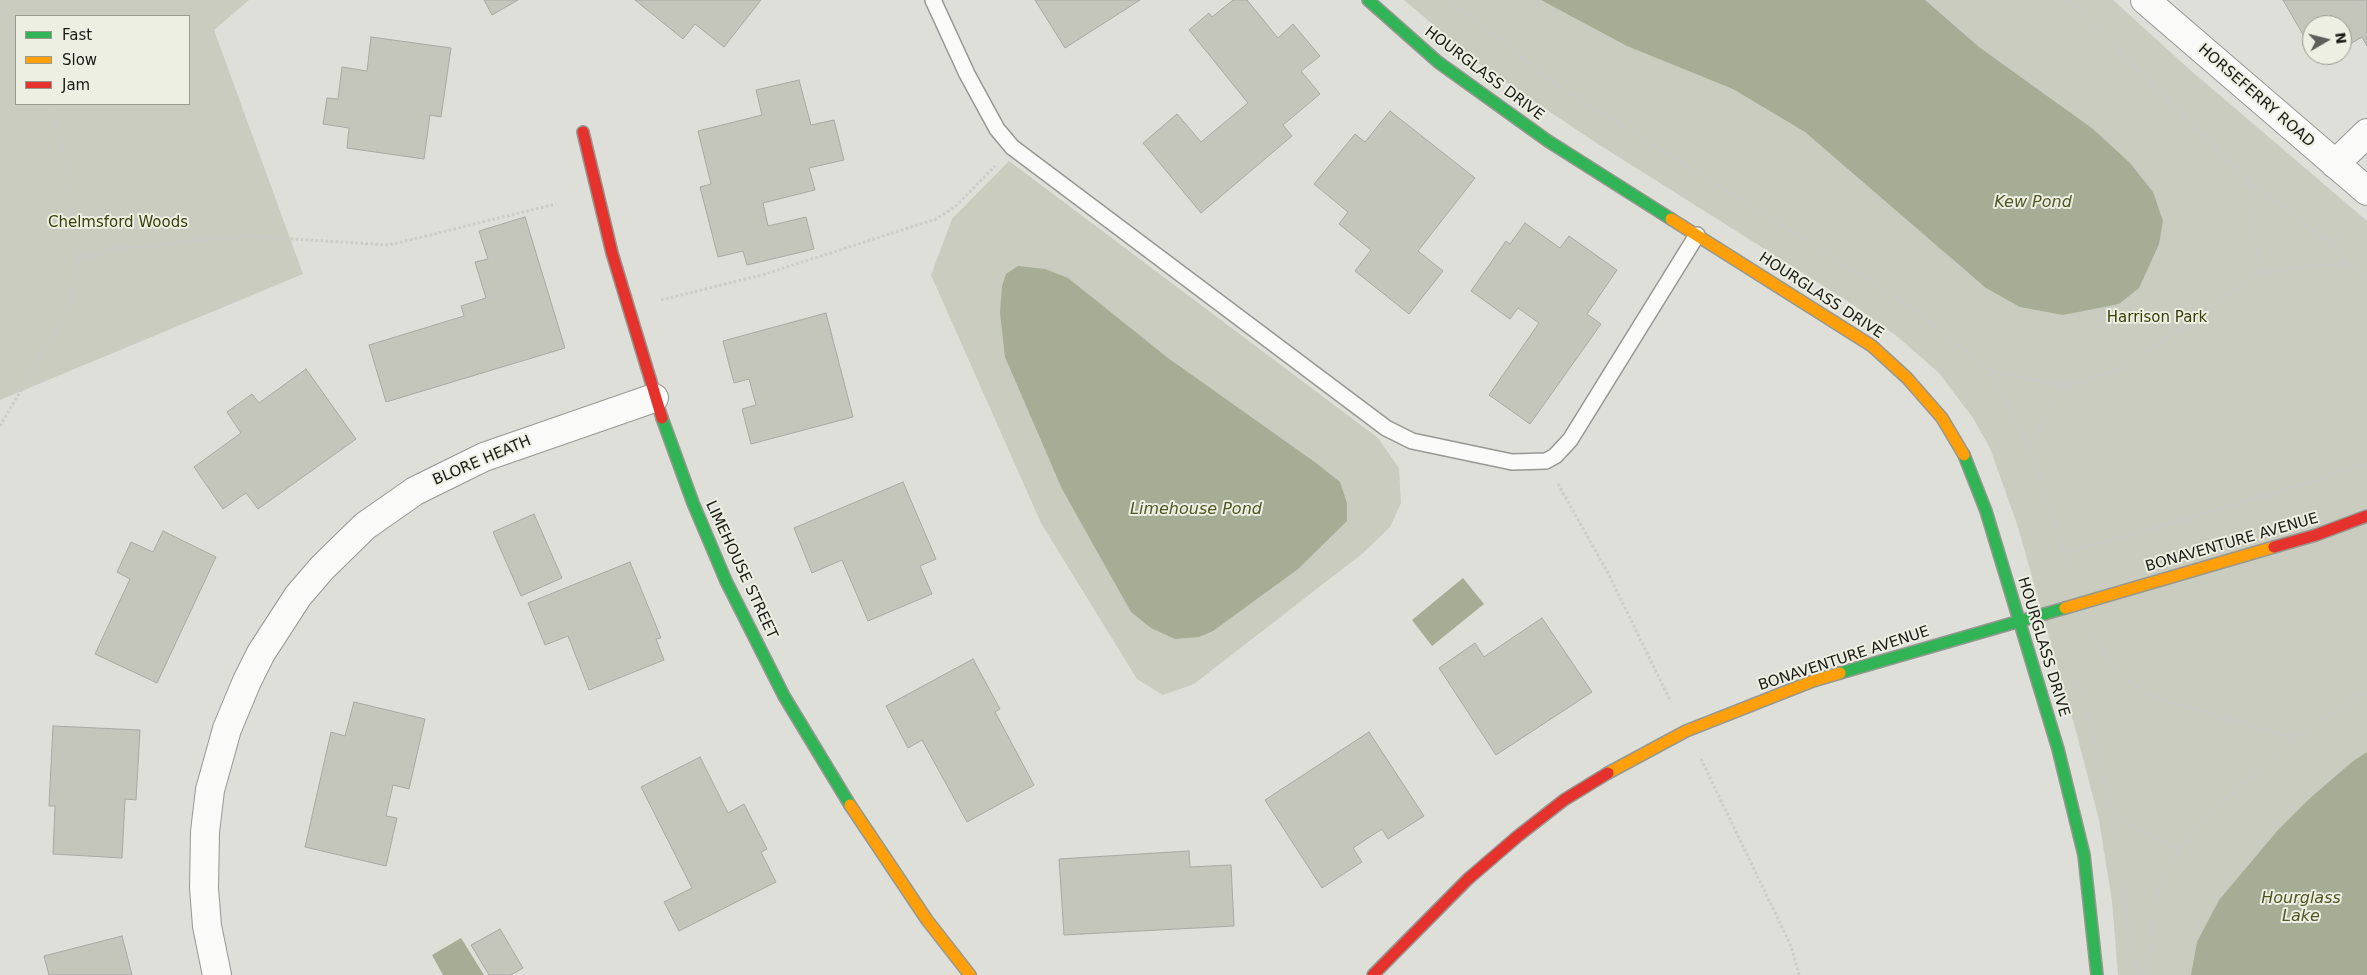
<!DOCTYPE html>
<html>
<head>
<meta charset="utf-8">
<style>
	body { margin:0 }
	#map { position:relative; width:2367px; height:975px; overflow:hidden; background:#dedfd8; font-family:"DejaVu Sans",sans-serif }
	canvas { display:block }
	.legend { position:absolute; left:15px; top:15px; width:175px; height:90px; box-sizing:border-box; background:#edefe2; border:1px solid #989a90; margin:0; padding:6px 9px; list-style:none; font-size:15px; color:#191a15 }
	.legend li { display:flex; align-items:center; gap:10px; height:25px }
	.legend b { width:25px; border:1px solid #989a90 }
	.north { position:absolute; left:2302px; top:15px; width:50px; height:50px; box-sizing:border-box; background:#edefe2; border:1px solid #989a90; border-radius:50%; rotate:82deg; font-size:14px; font-weight:700; line-height:20px; text-align:center; color:#191a15 }
	.north::after { content:''; display:block; margin:auto; width:18px; height:22px; background:#5e5f59; clip-path:polygon(50% 0,100% 100%,50% 72%,0 100%) }
</style>
</head>
<body>
<div id="map">
<canvas width="2367" height="975"></canvas>
<ul class="legend">
<li><b style="height:6px;background:#30b455"></b>Fast</li>
<li><b style="height:6px;background:#ff9f0a"></b>Slow</li>
<li><b style="height:6px;background:#e5322d"></b>Jam</li>
</ul>
<div class="north">N</div>
</div>
<script>
const c = document.querySelector('canvas').getContext('2d');
c.lineJoin = 'round';
function paint(path, color) { c.fillStyle = color; c.fill(path, 'evenodd'); }
const poly = rows => new Path2D(rows.map(r => 'M' + r).join(''));
function trace(path, color, width, dash) { c.strokeStyle = color; c.lineWidth = width; c.lineCap = dash ? 'butt' : 'round'; c.setLineDash(dash || []); c.stroke(path); }
function drawText(font, color, halo, rows, align = 'center') {
  c.font = font + ' "DejaVu Sans",sans-serif'; c.lineWidth = 4; c.setLineDash([]); c.textBaseline = 'middle'; c.strokeStyle = halo; c.fillStyle = color; for (const [text, x, y, turn = 0] of rows) {
    c.save(); c.translate(x, y); c.rotate((+turn || 0) * Math.PI / 180); c.textAlign = isNaN(turn) ? turn : align; if (halo) c.strokeText(text, 0, 0); c.fillText(text, 0, 0); c.restore();
  }
}
paint(poly([
	[0,0,249,0,214,30,303,274,0,400],
	[16,16,189,16,189,104,16,104],
	[1404,0,2113,0,2189,69,2367,221,2367,975,2118,975,2112,901,2099,820,2076,731,2017,524,1990,448,1973,418,1939,373,1898,337,1852,304,1598,144,1483,67],
	[1009,161,1378,438,1399,468,1401,503,1390,527,1363,553,1194,684,1163,695,1137,679,1041,523,931,275,952,219]
]), '#c9ccbe');
paint(poly([
	[1541,0,1925,0,1979,47,2093,129,2130,163,2153,192,2163,221,2159,244,2139,288,2119,304,2063,315,2020,307,1986,288,1805,132,1733,89,1627,46],
	[1018,266,1045,269,1068,278,1168,358,1316,463,1340,482,1347,503,1347,521,1298,569,1213,631,1199,637,1175,639,1151,628,1131,612,1062,489,1005,357,1000,313,1002,286,1006,274],
	[1463,578,1484,604,1432,646,1412,620],
	[2367,752,2367,975,2191,975,2197,942,2219,900,2278,830,2308,800,2352,762],
	[461,938,484,975,443,975,432,955]
]), '#a7ac95');
const building = poly([
	[484,0,518,0,492,15,484,0],
	[635,0,761,0,724,47,695,24,683,39,635,0],
	[1035,0,1140,0,1065,48,1035,0],
	[1233,0,1247,0,1278,38,1293,24,1320,56,1301,71,1320,94,1283,125,1292,136,1201,213,1143,143,1177,114,1201,142,1248,103,1189,30,1209,13,1212,17,1233,0],
	[2283,0,2367,0,2367,46,2362,37,2342,49,2342,25,2312,25,2312,50,2283,0],
	[371,37,451,48,441,117,430,115,424,159,347,148,349,128,323,124,327,98,338,99,342,67,367,71,371,37],
	[2315,55,2332,55,2320,63,2315,55],
	[799,80,811,125,834,120,844,160,809,168,815,190,763,203,768,226,806,217,814,249,747,265,743,251,718,257,700,187,711,184,698,131,762,115,756,90,799,80],
	[1390,111,1475,178,1418,251,1443,271,1409,314,1355,271,1371,250,1339,224,1348,212,1314,184,1355,134,1365,142,1390,111],
	[525,217,565,348,386,402,369,345,464,316,461,306,486,298,475,262,488,259,479,231,525,217],
	[1525,223,1560,248,1569,236,1617,270,1587,314,1601,324,1530,424,1489,395,1539,323,1518,308,1510,319,1471,291,1506,241,1510,244,1525,223],
	[826,313,853,417,751,444,742,409,756,405,749,379,734,383,723,341,826,313],
	[306,369,356,439,258,509,246,493,223,509,194,467,241,433,227,412,252,394,259,403,306,369],
	[903,482,936,559,920,566,932,594,868,621,842,560,812,573,794,528,903,482],
	[534,514,562,578,521,596,493,532,534,514],
	[163,531,216,557,157,683,95,654,130,579,117,572,131,542,153,552,163,531],
	[630,562,661,638,656,639,664,660,589,690,568,636,545,645,528,603,630,562],
	[1542,618,1592,692,1496,755,1439,668,1475,643,1484,657,1542,618],
	[973,659,1000,709,995,712,1034,785,967,822,922,740,908,748,886,706,973,659],
	[354,702,425,719,409,789,393,785,386,816,397,818,386,866,305,847,331,732,345,736,354,702],
	[53,726,140,730,136,800,125,799,122,858,53,854,55,806,49,806,53,726],
	[1369,732,1424,816,1388,839,1382,829,1353,848,1362,862,1322,888,1265,800,1369,732],
	[700,757,728,813,744,804,767,849,761,852,776,882,679,931,664,902,692,888,641,787,700,757],
	[1189,851,1190,867,1231,865,1234,926,1064,935,1059,859,1189,851],
	[500,929,523,968,511,975,489,975,471,945,500,929],
	[122,936,132,975,49,975,44,956,122,936]
]);
paint(building, '#c4c6bc');
trace(building, '#a8a9a4', 1);
const lane = poly([
	[933,0,967,74,997,129,1012,147,1386,428,1412,441,1512,462,1546,461,1555,456,1570,440,1697,235]
]);
const street = poly([
	[2145,0,2367,191],
	[2335,164,2367,133],
	[217,975,207,926,204,888,205,832,210,790,227,729,247,681,261,653,298,596,322,568,365,526,415,491,484,457,654,398]
]);
const fast = poly([
	[1368,0,1438,62,1548,141,1671,219],
	[662,418,693,503,726,581,784,696,850,805],
	[1964,455,1986,511,2058,749,2084,855,2097,975],
	[1840,673,2065,608]
]);
const slow = poly([
	[1671,219,1872,346,1907,378,1942,418,1964,455],
	[2065,608,2274,547],
	[1608,773,1686,731,1813,681,1840,673],
	[850,805,927,920,970,975]
]);
const jam = poly([
	[583,132,612,253,662,418],
	[2274,547,2316,535,2367,516],
	[1373,975,1468,879,1518,836,1564,800,1608,773]
]);
trace(lane, '#969892', 18);
trace(street, '#969892', 30);
trace(fast, '#969892', 14);
trace(slow, '#969892', 14);
trace(jam, '#969892', 14);
trace(poly([
	[1450,0,1557,85,1866,278,1918,313,1991,371,2028,447,2046,495,2071,573],
	[2069,0,2250,182,2332,245,2347,263,2367,279],
	[0,10,16,39],
	[2250,183,2260,272],
	[2332,245,2352,220],
	[78,260,115,249,246,236,389,245,556,204],
	[661,300,765,274,936,219,955,207,995,166],
	[1992,371,2064,386,2089,379,2119,368,2152,349,2260,272,2347,263],
	[0,426,59,325,69,306,76,283,78,260,64,155,53,104],
	[2028,447,2064,386],
	[1558,484,1608,573,1671,702],
	[2066,553,2319,480,2367,462],
	[2091,633,2107,659,2121,675,2151,696,2293,738],
	[2070,673,2073,673,2084,693,2113,815,2117,845],
	[1701,759,1791,946,1799,975],
	[2114,815,2179,849],
	[2123,880,2136,975],
	[2143,975,2148,963,2155,904,2161,882,2179,849,2208,816,2293,738,2367,692]
]), '#cbcbca', 3, [2.5, 2.5]);
trace(lane, '#fafaf9', 15);
trace(street, '#fafaf9', 28);
trace(fast, '#30b455', 11);
trace(slow, '#ff9f0a', 11);
trace(jam, '#e5322d', 11);
drawText('15px', '#191a15', '#edefe2', [
	["HOURGLASS DRIVE",1484,74,37],
	["HORSEFERRY ROAD",2256,96,41],
	["HOURGLASS DRIVE",1821,296,33],
	["BLORE HEATH",482,461,-23],
	["BONAVENTURE AVENUE",2232,543,-16],
	["LIMEHOUSE STREET",741,570,65],
	["HOURGLASS DRIVE",2043,647,73],
	["BONAVENTURE AVENUE",1844,659,-18]
]);
drawText('15px', '#383e08', '#edefe2', [
	["Chelmsford Woods",118,223],
	["Harrison Park",2157,318]
]);
drawText('italic 16px', '#4f5523', '#edefe2', [
	["Kew Pond",2033,203],
	["Limehouse Pond",1196,510],
	["Hourglass",2301,899],
	["Lake",2301,917]
]);
</script>
</body>
</html>
